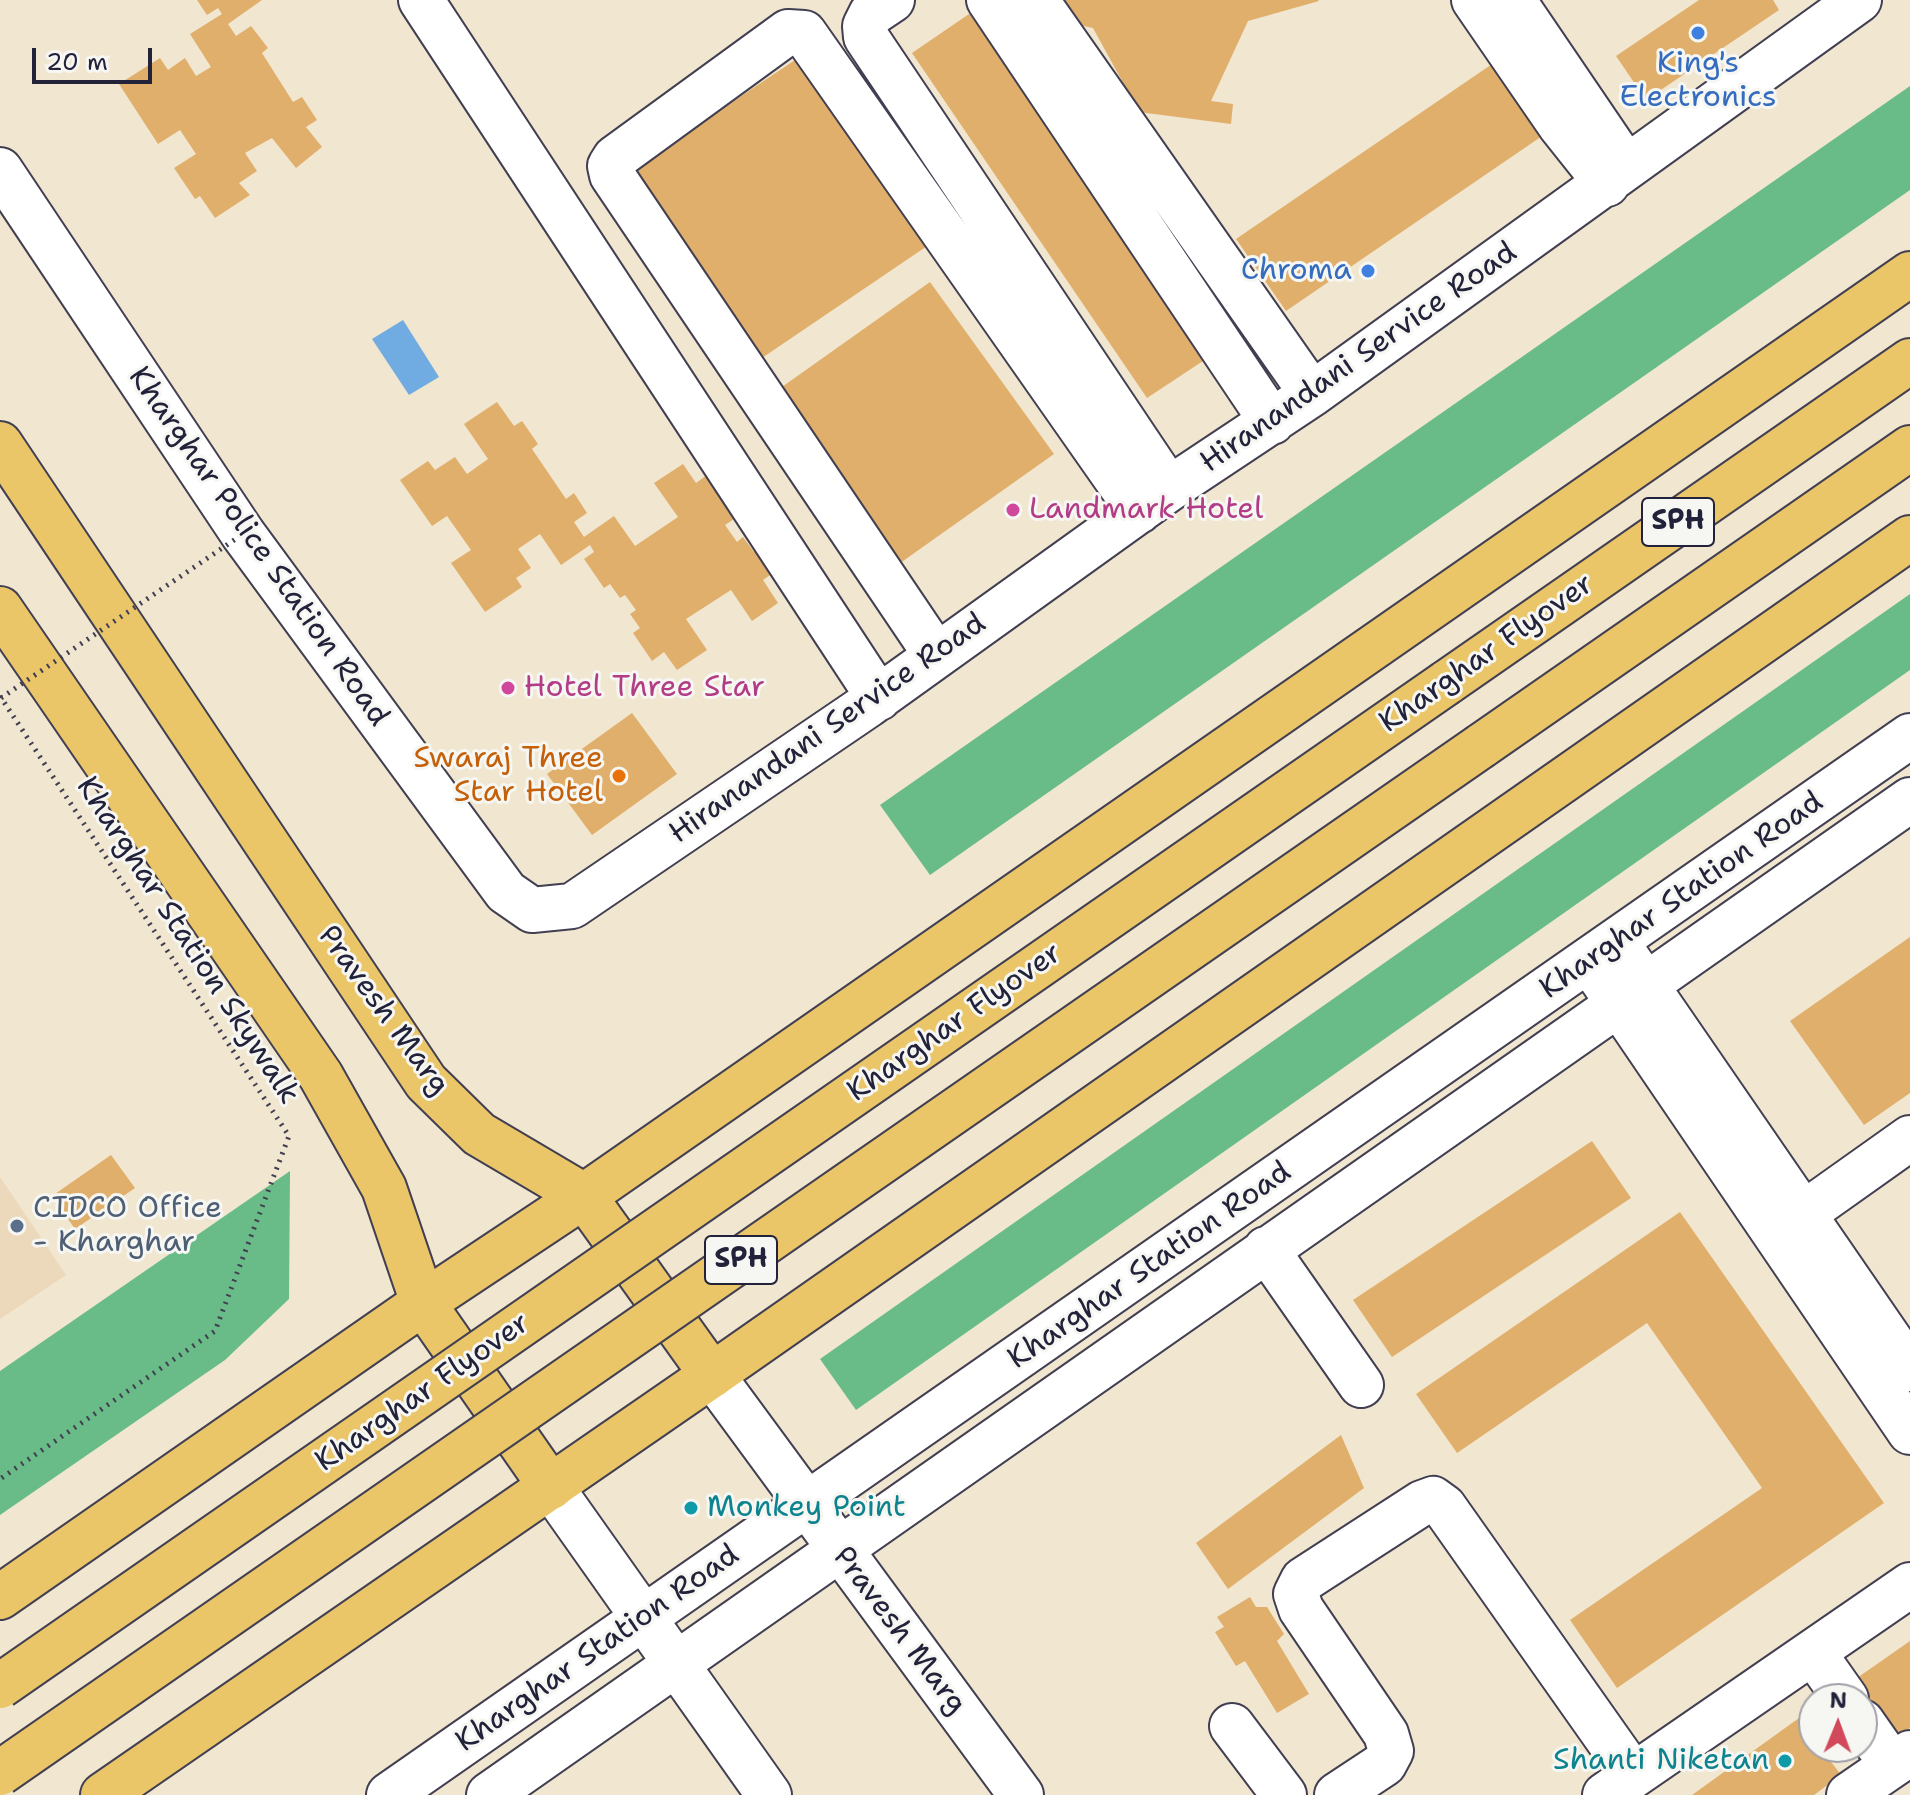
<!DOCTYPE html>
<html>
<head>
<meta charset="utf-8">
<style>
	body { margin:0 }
	#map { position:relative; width:1910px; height:1795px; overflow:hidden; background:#f1e6d0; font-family:"Shantell Sans",sans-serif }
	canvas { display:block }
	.north { position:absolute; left:1798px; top:1683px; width:80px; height:80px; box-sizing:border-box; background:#f6f6f2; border:2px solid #a1a1a9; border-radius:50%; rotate:1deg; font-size:22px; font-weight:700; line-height:32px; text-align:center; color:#22223b }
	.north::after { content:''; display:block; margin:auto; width:28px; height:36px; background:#d1495b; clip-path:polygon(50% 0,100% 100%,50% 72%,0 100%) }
	.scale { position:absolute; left:32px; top:48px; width:120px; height:36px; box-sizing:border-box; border:4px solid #22223b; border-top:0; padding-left:10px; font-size:24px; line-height:28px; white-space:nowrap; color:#22223b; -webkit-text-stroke:6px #f6f6f2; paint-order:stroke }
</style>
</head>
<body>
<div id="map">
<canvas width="1910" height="1795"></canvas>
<div class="north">N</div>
<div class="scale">20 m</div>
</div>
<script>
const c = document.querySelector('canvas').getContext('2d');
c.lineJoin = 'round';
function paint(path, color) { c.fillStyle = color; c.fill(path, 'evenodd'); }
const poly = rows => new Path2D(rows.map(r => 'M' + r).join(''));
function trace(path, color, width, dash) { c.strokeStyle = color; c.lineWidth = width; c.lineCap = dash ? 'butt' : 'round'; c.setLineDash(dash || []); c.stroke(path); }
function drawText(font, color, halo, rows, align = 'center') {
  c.font = font + ' "Shantell Sans",sans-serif'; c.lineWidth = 6; c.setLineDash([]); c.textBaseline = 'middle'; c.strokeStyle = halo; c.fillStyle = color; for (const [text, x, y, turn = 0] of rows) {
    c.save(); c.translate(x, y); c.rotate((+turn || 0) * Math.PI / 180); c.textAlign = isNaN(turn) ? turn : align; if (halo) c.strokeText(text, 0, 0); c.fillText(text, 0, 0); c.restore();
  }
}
paint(poly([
	[0,1177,66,1275,0,1319]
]), '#ecd8ba');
paint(poly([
	[1910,86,1910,190,930,875,880,805],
	[1910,594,1910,670,856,1410,820,1359],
	[290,1171,289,1299,225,1360,0,1515,0,1371]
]), '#69bc88');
paint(poly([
	[403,320,439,377,409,395,372,339]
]), '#70ace2');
paint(poly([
	[197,0,262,0,228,24,236,36,251,26,268,48,262,53,293,102,302,97,317,120,306,127,322,147,296,168,272,138,245,153,257,171,239,183,250,195,215,218,200,196,195,199,174,168,196,154,180,130,158,144,119,84,160,58,168,70,185,58,196,76,211,67,190,34,222,14,218,8,207,15],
	[1062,0,1318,0,1319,1,1248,21,1211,101,1233,104,1231,124,1139,112,1093,28,1069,23],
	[1699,0,1773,0,1779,10,1646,100,1616,56],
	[972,12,1209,357,1147,398,912,53],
	[807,52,936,240,759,360,629,171],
	[1498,60,1548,132,1286,311,1236,239],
	[930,282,1054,454,896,566,772,394],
	[497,402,514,426,522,421,538,444,532,449,566,499,574,493,587,513,574,522,584,537,614,516,635,546,678,517,654,483,683,464,696,483,711,472,731,502,725,506,734,519,725,525,737,542,743,537,754,552,761,548,777,570,763,580,778,603,752,621,731,590,686,619,707,650,677,670,664,652,652,661,633,633,640,628,630,614,636,610,625,595,620,598,610,584,604,588,584,559,594,552,590,545,561,565,540,534,518,549,531,568,516,578,522,587,485,612,451,563,471,550,447,516,432,526,400,480,428,461,435,470,455,457,467,474,488,459,464,424],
	[632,713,677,774,592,835,547,774],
	[1910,937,1910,1093,1864,1125,1790,1021],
	[1592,1141,1631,1198,1392,1357,1353,1300],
	[111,1155,135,1188,75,1229,52,1196],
	[1680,1212,1884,1503,1617,1688,1570,1620,1762,1488,1647,1323,1457,1453,1416,1394],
	[1341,1435,1364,1488,1228,1589,1196,1543],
	[1250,1597,1256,1607,1267,1607,1284,1634,1277,1641,1309,1694,1277,1713,1245,1661,1236,1666,1215,1632,1224,1627,1217,1617],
	[1910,1641,1910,1728,1889,1742,1847,1685],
	[1799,1718,1814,1738,1814,1747,1820,1747,1841,1775,1814,1795,1692,1795]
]), '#e0af6b');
const minor = poly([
	[421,0,879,698],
	[892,0,871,14,865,26,866,37,1169,489],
	[989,0,1272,422],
	[1036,0,1312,394],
	[1474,0,1560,125,1607,184],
	[1513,0,1619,156],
	[0,170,243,534,506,892,532,910,572,906,868,705,1169,489,1312,394,1859,0],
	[936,655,612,175,610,166,615,158,788,32,804,33,1139,511],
	[1628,959,1910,1369],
	[1601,978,1910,1432],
	[1803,1214,1910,1138],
	[1266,1249,1361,1385],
	[712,1375,1021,1795],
	[551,1487,769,1795],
	[1813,1652,1846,1699],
	[1862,1722,1892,1765],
	[1232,1726,1284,1795],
	[389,1795,1910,736],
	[489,1795,1910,800],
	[1337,1795,1384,1764,1391,1751,1386,1734,1301,1609,1296,1594,1303,1580,1422,1503,1433,1499,1444,1507,1633,1775],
	[1605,1795,1910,1585],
	[1849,1795,1910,1753]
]);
const major = poly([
	[0,444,426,1082,479,1134,584,1196,712,1375],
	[0,609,321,1076,384,1188,423,1303,551,1487]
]);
const highway = poly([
	[1446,683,1910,361],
	[1481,746,1910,448],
	[0,1597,423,1303,584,1196,1910,274],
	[103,1795,712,1375,1910,538]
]);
trace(minor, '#413f51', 48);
trace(major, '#413f51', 48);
trace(highway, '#413f51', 48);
trace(poly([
	[0,696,289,1136,215,1331,0,1479]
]), '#413f51', 5, [2, 6]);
trace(minor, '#fff', 44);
trace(major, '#ebc669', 44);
trace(highway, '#ebc669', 44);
const highwayBridge = poly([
	[0,1686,1446,683],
	[0,1773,1481,746]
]);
trace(highwayBridge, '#413f51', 48, []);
trace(poly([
	[1,698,243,534]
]), '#413f51', 5, [2, 6]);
trace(highwayBridge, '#ebc669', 44);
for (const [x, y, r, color] of [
	[1698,33,8,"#3f7fe0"],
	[1368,271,8,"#3f7fe0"],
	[1013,510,8,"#d1479c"],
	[508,688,8,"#d1479c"],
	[619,776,8,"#e8710a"],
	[17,1226,8,"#5c6f8a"],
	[691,1508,8,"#0f9aa8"],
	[1785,1761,8,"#0f9aa8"]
]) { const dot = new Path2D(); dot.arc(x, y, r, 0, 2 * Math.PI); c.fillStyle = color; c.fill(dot); trace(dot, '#f6f6f2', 3); }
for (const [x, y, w] of [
	[1678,522,72],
	[741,1260,72]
]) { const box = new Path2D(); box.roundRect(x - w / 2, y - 24, w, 48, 6); c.fillStyle = '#f6f6f2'; c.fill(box); trace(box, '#22223b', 2); }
drawText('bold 28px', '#22223b', null, [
	["SPH",1678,522],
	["SPH",741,1260]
]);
drawText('30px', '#366cbe', '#f6f6f2', [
	["King's",1698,64],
	["Electronics",1698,98],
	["Chroma",1352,271,"right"]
]);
drawText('30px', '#22223b', '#f6f6f2', [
	["Hiranandani Service Road",1359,358,-35],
	["Kharghar Police Station Road",258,547,55],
	["Kharghar Flyover",1487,654,-35],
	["Hiranandani Service Road",828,729,-35],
	["Kharghar Station Road",1682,896,-35],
	["Kharghar Station Skywalk",187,941,57],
	["Pravesh Marg",383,1011,54],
	["Kharghar Flyover",955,1023,-35],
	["Kharghar Station Road",1150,1266,-35],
	["Kharghar Flyover",423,1393,-35],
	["Pravesh Marg",899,1631,53],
	["Kharghar Station Road",598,1649,-35]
]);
drawText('30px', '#b23c85', '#f6f6f2', [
	["Landmark Hotel",1029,510],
	["Hotel Three Star",524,688]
], 'left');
drawText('30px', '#c56008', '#f6f6f2', [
	["Swaraj Three",603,759],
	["Star Hotel",603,793]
], 'right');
drawText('30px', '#4e5e75', '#f6f6f2', [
	["CIDCO Office",33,1209],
	["- Kharghar",33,1243]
], 'left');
drawText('30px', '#0d838f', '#f6f6f2', [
	["Monkey Point",707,1508],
	["Shanti Niketan",1769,1761,"right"]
], 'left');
</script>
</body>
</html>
